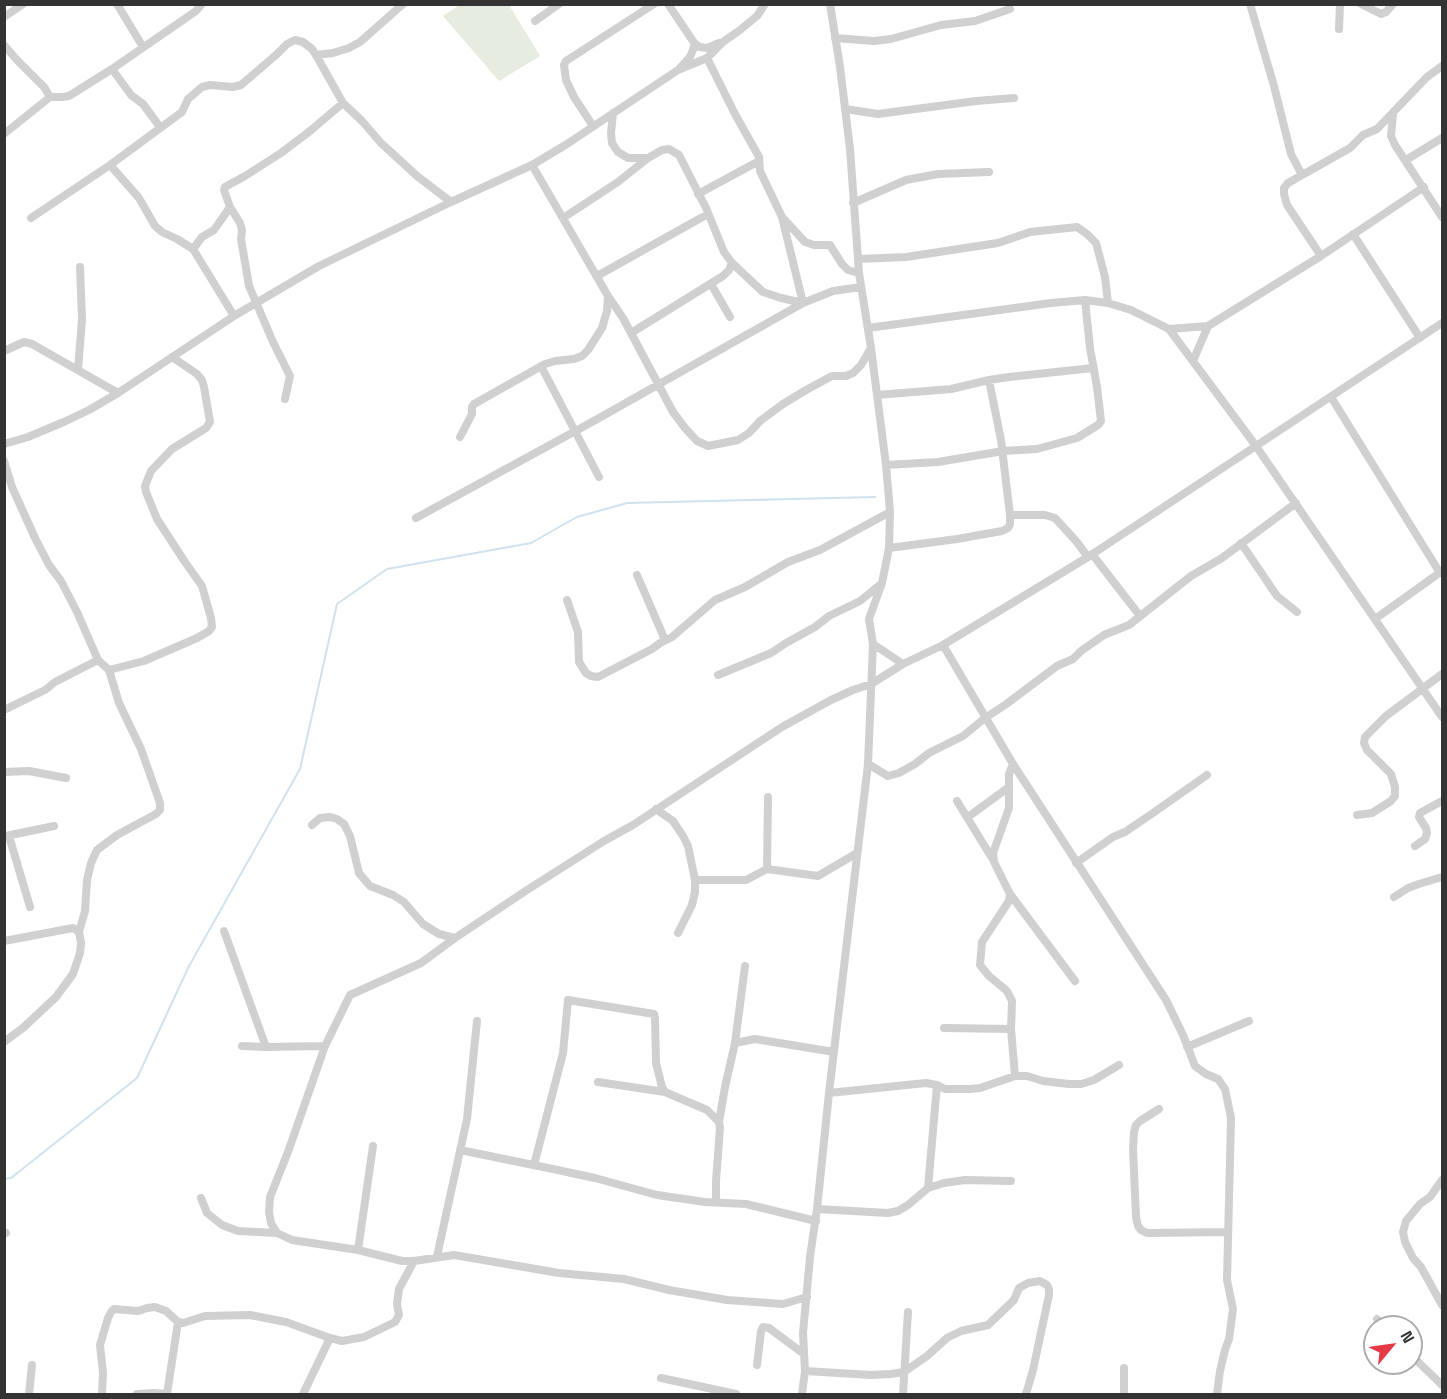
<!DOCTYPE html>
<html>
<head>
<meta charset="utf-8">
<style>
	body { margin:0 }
	#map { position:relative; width:1447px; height:1399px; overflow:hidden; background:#fff; font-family:"Space Grotesk",sans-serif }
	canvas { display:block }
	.frame { position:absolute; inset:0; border:6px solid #333; pointer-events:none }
	.north { position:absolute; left:1363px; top:1315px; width:60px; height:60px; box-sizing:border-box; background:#fff; border:2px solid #adadad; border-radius:50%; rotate:61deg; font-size:16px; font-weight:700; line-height:24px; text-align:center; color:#333 }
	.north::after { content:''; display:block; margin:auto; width:21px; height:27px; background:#e63946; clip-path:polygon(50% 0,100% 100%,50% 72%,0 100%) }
</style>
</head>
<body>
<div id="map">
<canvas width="1447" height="1399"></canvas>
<div class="frame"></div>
<div class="north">N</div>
</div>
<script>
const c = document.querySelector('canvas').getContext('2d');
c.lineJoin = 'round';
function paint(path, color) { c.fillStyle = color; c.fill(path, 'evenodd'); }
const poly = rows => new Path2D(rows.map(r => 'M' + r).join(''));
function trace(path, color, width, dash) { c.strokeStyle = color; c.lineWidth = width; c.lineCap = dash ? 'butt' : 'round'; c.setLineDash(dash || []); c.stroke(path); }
paint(poly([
	[461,4,509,5,540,56,499,81,443,16]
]), '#e6ecdf');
trace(poly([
	[4,1179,11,1178,137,1078,189,966,300,769,337,604,387,569,531,543,577,517,627,503,875,497]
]), '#cfe2ee', 2);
trace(poly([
	[117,4,143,47],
	[668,4,695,44,700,47,707,48,719,43],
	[1250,4,1274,86,1291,154,1302,175],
	[1361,4,1381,14,1386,12,1393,4],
	[4,17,23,4],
	[535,21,559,4],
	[1339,29,1340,4],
	[835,38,874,41,891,39,941,25,975,21,1010,9],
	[4,45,16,59,44,87,50,97,62,97,69,96,112,69,196,11,202,4],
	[316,55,333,53,349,48,360,42,403,4],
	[707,58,735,114,759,157,760,171,782,217,805,242,814,245,830,245,842,264,848,270,859,273],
	[680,68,690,57,693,50,695,44],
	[112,69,131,95,143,104,160,127],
	[845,109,878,114,976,101,1014,98],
	[613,113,611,133,612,143,618,152,628,158,648,158],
	[1393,114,1391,136,1395,145,1442,217],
	[593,126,574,97,566,80,564,65,566,61,654,4],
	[4,134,50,97],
	[1406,160,1442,138],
	[110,165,139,198,155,226,162,232,177,239,193,249,234,316],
	[532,165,608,296,623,318,673,412,685,428,697,441,708,446,738,440,749,433,760,421,783,404,806,390,832,376,846,376,853,373,861,365,871,348],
	[698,194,759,161],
	[853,203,906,180,938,174,989,172],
	[31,218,110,165,182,112,188,99,202,87,210,85,233,87,241,85,276,55,287,44,295,40,303,42,312,49,316,55,343,103,362,121,381,143,417,176,451,202],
	[563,218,618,182,648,158,662,150,669,149,679,155,706,208,724,252,732,263,763,292,781,298,803,303,833,291,861,287],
	[1353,234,1420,338],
	[193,249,202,237,214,230,230,207],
	[1321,256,1287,205,1284,194,1284,188,1288,183,1350,148,1363,135,1377,129,1427,77,1442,66],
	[858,259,906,257,998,243,1030,232,1077,227,1087,234,1096,243,1105,277,1108,303],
	[597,276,708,214],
	[711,284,730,317],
	[868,328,1051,303,1085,300,1108,303,1131,310,1169,329,1256,446,1442,717],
	[1169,329,1208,326,1321,256,1424,187],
	[631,333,723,276,729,270,732,263],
	[4,351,24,342,32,344,118,393],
	[1193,361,1208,326],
	[541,366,599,477],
	[78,370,82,319,80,267],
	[877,395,951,389,989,380,1009,377,1093,368],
	[1331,397,1440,573],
	[285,399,290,376,273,342,249,286,241,239,242,230,240,223,230,207,224,190,225,187,245,176,281,153,310,131,343,103],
	[460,437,472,414,472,407,474,404,545,364,555,361,574,359,582,356,588,350,602,328,607,311,608,296],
	[4,444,28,437,66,421,89,410,118,393,234,316,319,266,451,202,532,165,567,144,678,70,707,58,723,42,740,30,757,16,765,4],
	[4,461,12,487,35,538,49,565,61,581,77,612,98,660,109,670,119,703,141,749,160,803,160,810,156,814,117,835,97,850,91,863,87,880,85,911,79,932],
	[886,465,938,462,1003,451,1037,449,1077,438,1098,425,1101,421,1097,387,1090,348,1085,300],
	[1010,515,1045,515,1055,518,1076,541,1088,557],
	[416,518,592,422,803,303,782,217],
	[1241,543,1277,596,1297,612],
	[889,548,957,539,1002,531,1008,528,1010,524,1010,515,1001,440,989,380],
	[1092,554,1140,616],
	[637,575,665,640],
	[567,600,578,632,579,662,586,673,591,676,598,677,652,649,660,643,672,637,715,600,745,587,788,562,820,550,890,512],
	[1375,619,1442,571],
	[873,644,903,664],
	[943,645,1013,764,1166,1000,1183,1035,1195,1066,1206,1074,1218,1079,1225,1089,1231,1118,1227,1280,1233,1309,1229,1339,1225,1350,1220,1371,1217,1394],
	[109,670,144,661,197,638,209,631,212,627,211,618,202,586,185,562,157,519,146,492,145,486,151,471,172,449,206,428,210,422,204,387,202,380,197,374,172,357],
	[718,675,771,653,786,643,815,627,829,616,860,601,881,584],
	[4,710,45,690,55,682,98,660],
	[868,764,888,776,899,773,915,764,929,753,963,736,985,718,1005,705,1057,666,1073,659,1081,651,1104,635,1129,625,1191,576,1222,558,1296,503],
	[1013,764,1009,774,1009,808,993,853,994,862,1010,894,1009,901,982,942,980,965,989,976,1007,991,1012,1001,1011,1029,1015,1076],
	[4,772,29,771,66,778],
	[957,801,992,858],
	[656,809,673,821,683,836,688,846,695,880,695,892,692,905,678,933],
	[1357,815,1372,813,1391,801,1395,796,1395,787,1391,774,1367,750,1364,743,1365,737,1386,716,1442,674],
	[968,817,1009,787],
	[312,825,320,818,330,817,337,819,344,824,350,836,359,873,370,886,393,895,404,902,423,924,439,934,455,938],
	[6,836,54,826],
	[9,836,30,907],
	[1415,846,1425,839,1427,833,1426,828,1419,817,1420,813,1442,801],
	[1076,863,1113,837,1125,832,1153,813,1207,775],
	[767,869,768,797],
	[695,880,746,880,767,869,818,876,857,853],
	[1010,894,1075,981],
	[1394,897,1408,888,1419,884,1442,877],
	[224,931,266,1047],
	[4,941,73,928,79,932,81,943,80,953,73,974,56,997,24,1027,4,1042],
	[944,1028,1011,1029],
	[735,1043,745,966],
	[242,1046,266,1047,325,1046],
	[1187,1047,1249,1021],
	[598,1082,665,1092,707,1110,719,1122],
	[829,1093,926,1083,937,1085,945,1089,970,1089,980,1088,1015,1076,1027,1076,1043,1081,1069,1084,1081,1084,1094,1080,1119,1065],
	[1159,1109,1140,1121,1136,1125,1134,1132,1133,1149,1136,1217,1138,1226,1141,1230,1147,1233,1228,1232],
	[460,1150,553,1169,595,1178,657,1195,705,1202,746,1204,816,1221],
	[534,1165,563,1053,568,1000,654,1014,655,1018,656,1063,662,1087,665,1092],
	[1442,1180,1430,1197,1420,1204,1406,1221,1403,1232,1405,1242,1413,1258,1421,1267,1442,1305],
	[928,1188,937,1085],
	[201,1198,207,1213,222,1225,238,1231,277,1233],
	[716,1202,716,1181,720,1128,719,1122,725,1087,735,1043,755,1039,834,1052],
	[817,1209,888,1213,898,1211,908,1205,928,1188,944,1183,965,1180,1011,1181],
	[4,1234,6,1233],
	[358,1250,373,1146],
	[437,1256,467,1119,477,1021],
	[807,1297,783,1304,727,1300,669,1290,624,1279,559,1273,454,1255,414,1261,402,1261,358,1250,292,1240,277,1233,271,1223,269,1212,270,1197,288,1152,325,1046,350,995,421,963,455,938,527,890,604,841,633,825,782,727,831,700,853,690,871,684,903,664,943,645,1088,557,1442,323],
	[1377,1319,1384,1327],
	[1411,1355,1442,1385],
	[757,1365,761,1331,763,1327,769,1328,804,1354],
	[805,1371,871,1375,891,1374,904,1372,927,1356,947,1338,961,1331,988,1325,1014,1300,1019,1288,1028,1283,1040,1281,1047,1285,1049,1289,1049,1295,1033,1370,1026,1394],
	[661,1378,736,1394],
	[29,1394,32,1365],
	[102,1394,103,1373,100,1345,108,1318,111,1312,114,1309,138,1311,147,1308,155,1307,166,1311,178,1322,183,1323,205,1316,250,1315,286,1322,330,1338,342,1341,364,1337,395,1322,399,1315,397,1304,399,1289,414,1261],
	[137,1394,154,1393,166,1394],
	[167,1394,178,1322],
	[303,1394,330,1338],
	[802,1394,805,1371,803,1333,810,1257,817,1209,829,1093,868,764,873,644,869,619,882,583,889,548,890,512,886,465,871,348,859,273,850,149,840,67,830,4],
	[903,1394,908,1312],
	[1124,1394,1124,1368]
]), '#d0d0d0', 8);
</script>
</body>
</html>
